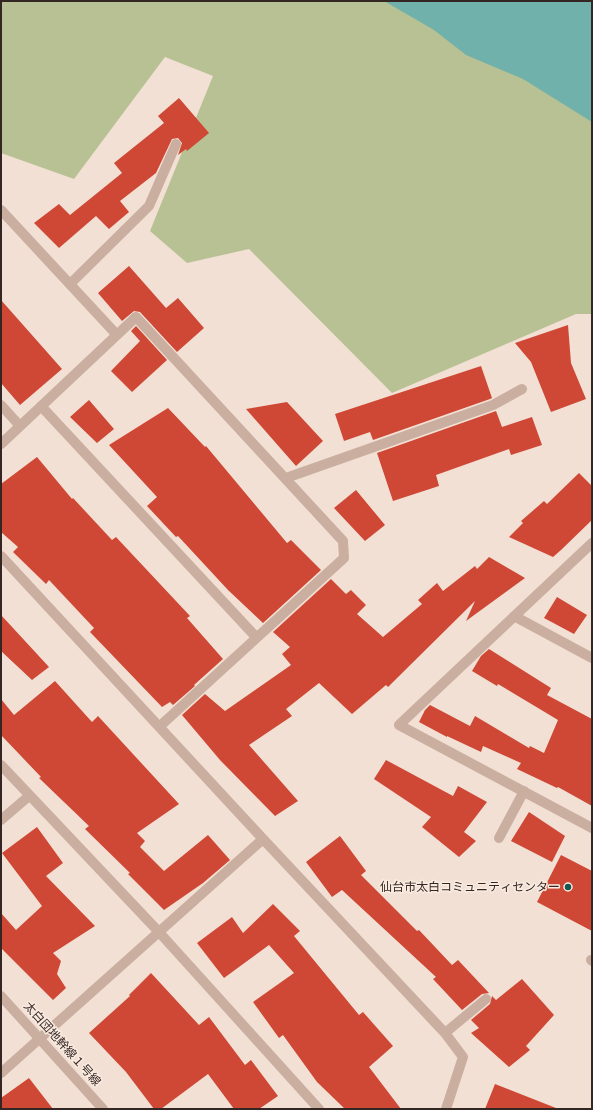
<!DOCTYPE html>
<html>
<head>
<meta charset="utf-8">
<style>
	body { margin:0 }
	#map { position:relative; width:593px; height:1110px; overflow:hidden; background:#f2e0d4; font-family:Inter,sans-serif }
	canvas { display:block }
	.frame { position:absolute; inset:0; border:2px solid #332623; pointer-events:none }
</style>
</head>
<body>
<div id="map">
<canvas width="593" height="1110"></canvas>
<div class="frame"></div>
</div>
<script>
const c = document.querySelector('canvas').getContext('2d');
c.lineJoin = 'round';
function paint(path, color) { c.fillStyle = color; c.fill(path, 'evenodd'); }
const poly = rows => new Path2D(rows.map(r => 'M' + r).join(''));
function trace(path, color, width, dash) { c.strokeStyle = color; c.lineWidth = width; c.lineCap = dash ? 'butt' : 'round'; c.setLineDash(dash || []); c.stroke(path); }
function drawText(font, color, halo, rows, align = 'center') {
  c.font = font + ' Inter,"Noto Sans JP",sans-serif'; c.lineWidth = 3; c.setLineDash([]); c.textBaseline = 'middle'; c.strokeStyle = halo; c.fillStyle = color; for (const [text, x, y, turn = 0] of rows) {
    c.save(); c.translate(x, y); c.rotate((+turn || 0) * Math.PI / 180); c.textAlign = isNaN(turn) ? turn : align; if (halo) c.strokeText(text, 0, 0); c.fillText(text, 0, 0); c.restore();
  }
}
paint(poly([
	[1,1,406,1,592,113,592,314,576,314,392,393,249,249,187,263,150,231,213,76,165,57,74,179,1,153]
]), '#b8c193');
paint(poly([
	[384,1,592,1,592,122,523,79,466,55,434,30]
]), '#71b1ab');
paint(poly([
	[179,98,209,133,187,151,186,149,178,155,182,143,178,138,172,139,156,173,120,201,129,212,109,229,96,216,59,248,34,223,59,204,70,215,122,173,114,163,164,123,158,116],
	[129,266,166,308,178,298,204,328,177,352,140,312,134,311,122,321,98,293],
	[1,300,62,369,20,405,1,383],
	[568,325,571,363,586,399,551,412,531,362,515,343],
	[136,326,167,360,132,392,111,371,140,341,131,331],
	[481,366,492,398,490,399,373,440,370,432,344,441,335,414],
	[89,400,114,429,97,443,70,417],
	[287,402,323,441,296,466,246,409],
	[168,408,205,447,206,446,287,543,291,540,321,570,263,623,228,590,178,536,176,537,147,506,157,497,109,445],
	[496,411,502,427,532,417,542,445,511,455,509,449,436,475,439,486,393,501,377,453],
	[37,457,72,499,73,498,112,540,116,537,190,616,187,618,223,659,194,685,195,686,173,705,170,702,162,707,90,632,94,628,49,580,46,584,13,552,18,547,1,532,1,484],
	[579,473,592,486,592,520,561,550,553,557,509,537,523,523,521,521,544,501,547,504],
	[356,490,385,525,365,541,334,508],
	[489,557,525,578,466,621,475,601,388,687,386,685,352,714,319,683,286,709,292,716,249,745,298,801,275,816,220,760,182,715,205,694,225,711,291,665,282,654,290,647,273,632,331,579,346,594,351,590,366,605,357,614,383,637,422,604,418,600,437,583,443,591,475,566,477,569],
	[557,597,587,615,574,634,544,618],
	[1,615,49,667,32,680,1,651],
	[489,649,551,688,547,695,592,719,592,806,558,787,557,788,517,769,521,763,483,746,481,752,447,736,447,737,419,722,425,710,430,705,470,726,475,716,529,748,530,746,544,753,558,720,498,684,497,686,472,671,481,656],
	[55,681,92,722,98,716,179,804,137,833,145,841,140,847,164,871,208,835,230,860,203,883,164,910,128,874,130,873,85,829,89,826,39,778,41,777,1,735,1,699,14,715],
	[386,760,453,796,458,786,487,802,464,832,476,841,459,857,422,827,431,817,374,779],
	[529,812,565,836,552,862,511,841],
	[37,827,63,863,46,876,95,926,53,953,61,961,57,974,66,988,53,1000,1,948,1,913,16,930,42,906,2,853],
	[340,836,366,871,361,875,417,931,419,930,452,965,458,960,489,993,482,994,462,1010,433,979,436,977,342,890,332,897,306,862],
	[561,855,592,871,592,931,537,902],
	[273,904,300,931,294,936,359,1015,363,1012,393,1046,369,1067,401,1109,345,1109,317,1082,283,1035,279,1038,253,1002,294,973,269,945,224,978,197,943,232,917,243,933],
	[151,973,199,1025,209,1017,245,1065,251,1060,278,1096,259,1109,234,1109,208,1074,161,1109,154,1109,126,1072,89,1033,130,996,129,995],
	[522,979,554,1015,526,1046,530,1050,509,1067,471,1033,479,1028,471,1020,490,1004,492,996,496,1000],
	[29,1078,53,1109,1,1109,1,1098],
	[495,1084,556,1108,556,1109,485,1109]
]), '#cf4735');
trace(poly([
	[1,210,117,335],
	[70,284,149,206,176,144],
	[1,405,20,426],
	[41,406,256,637],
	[1,444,136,317,343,541,344,558,159,727],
	[286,478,493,405,522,389],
	[592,543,399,725,592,828],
	[1,556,263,839,445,1033,463,1057,446,1109],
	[514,616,592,658],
	[1,765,158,931,319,1109],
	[1,820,29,796],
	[499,838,524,791],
	[591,960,592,961],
	[1,996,103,1109],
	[445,1033,486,999],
	[1,1073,263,839]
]), '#caaea0', 10);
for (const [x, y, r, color] of [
	[568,887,4,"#175753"]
]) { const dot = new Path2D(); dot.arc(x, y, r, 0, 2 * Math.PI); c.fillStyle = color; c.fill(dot); trace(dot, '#faebe0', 1.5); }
drawText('12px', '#332623', '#faebe0', [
	["仙台市太白コミュニティセンター",560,887]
], 'right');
drawText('12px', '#332623', '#faebe0', [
	["太白団地幹線１号線",62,1044,48]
]);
</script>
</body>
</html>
